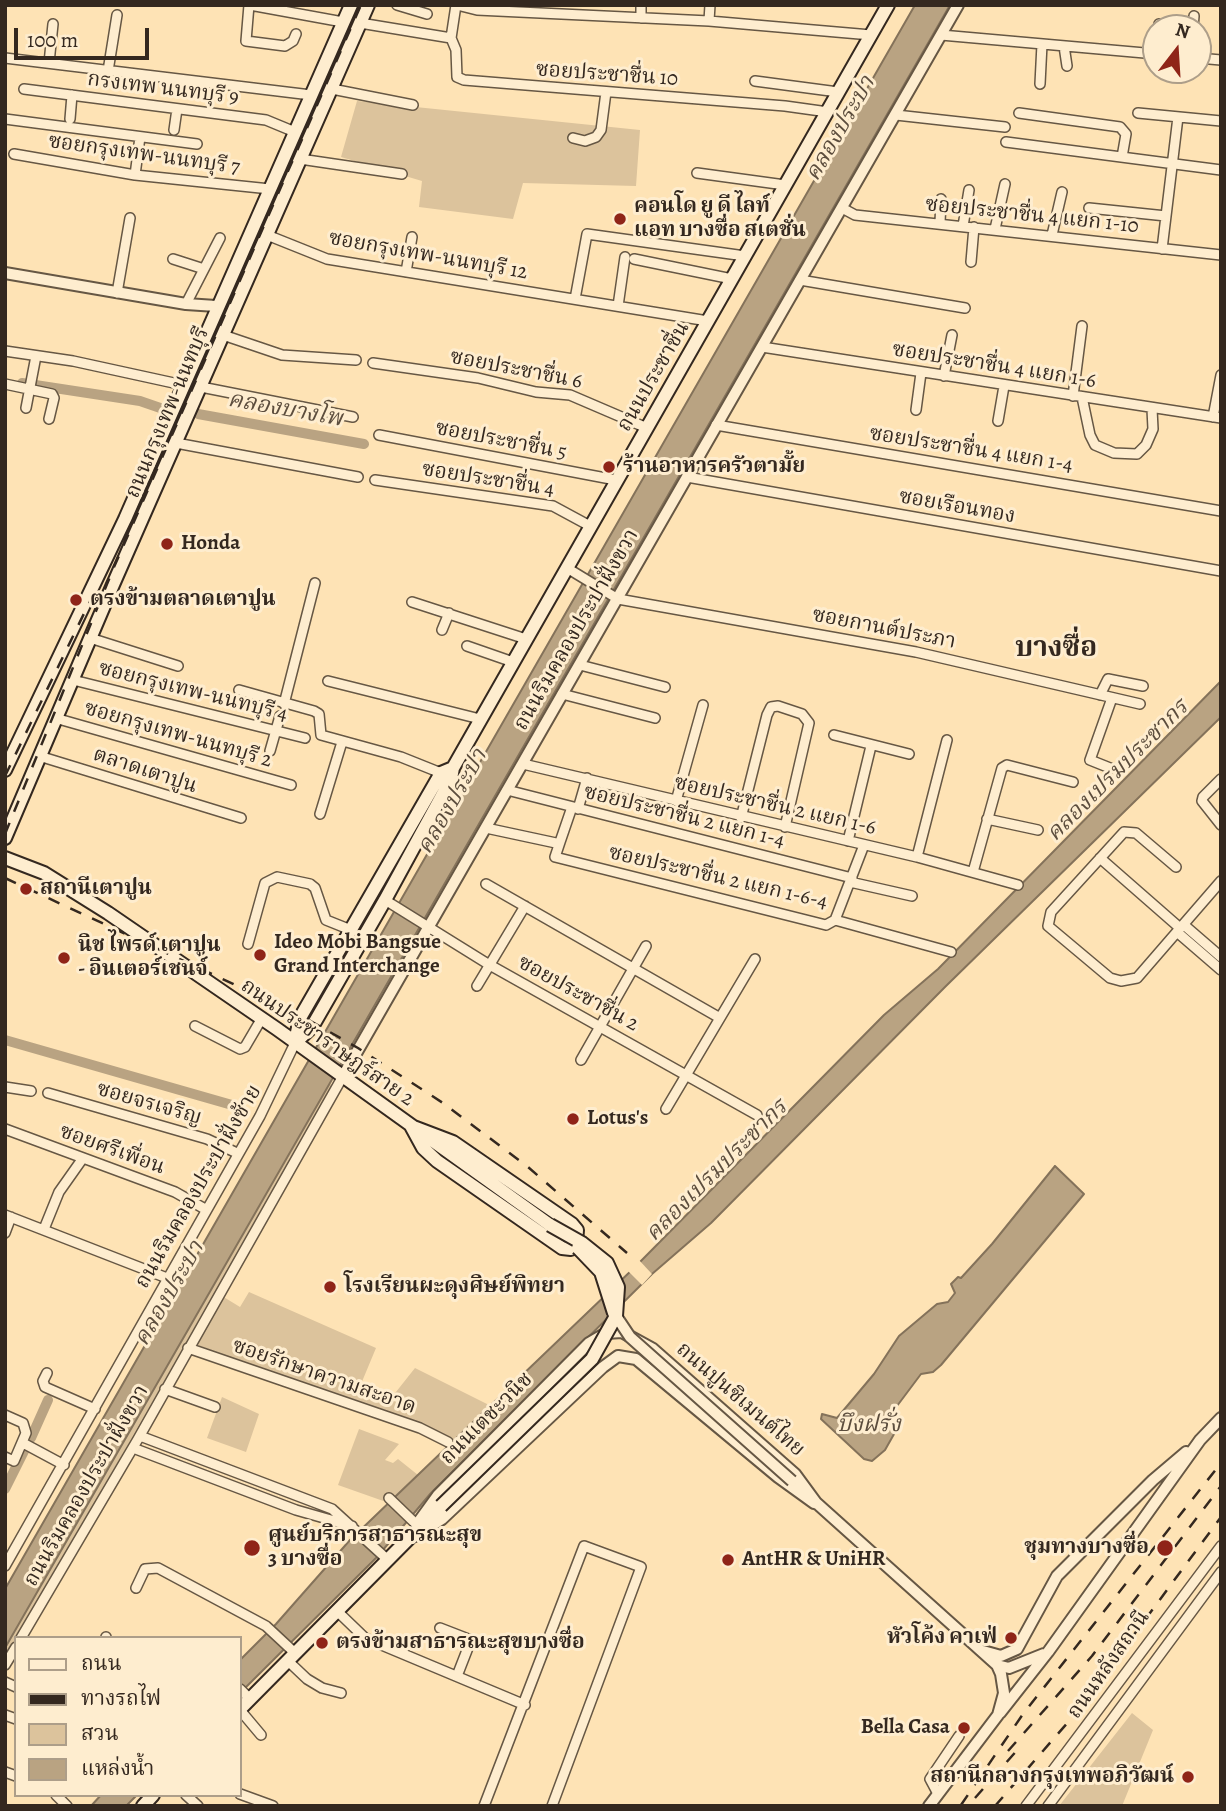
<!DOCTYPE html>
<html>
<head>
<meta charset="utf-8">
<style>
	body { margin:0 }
	#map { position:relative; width:1226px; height:1811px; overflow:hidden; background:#fee3b5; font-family:Alegreya,"Noto Serif Thai",serif }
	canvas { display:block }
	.frame { position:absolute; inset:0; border:7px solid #34281f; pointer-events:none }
	.legend { position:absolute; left:14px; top:1636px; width:228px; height:161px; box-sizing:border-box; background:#feedcf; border:2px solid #ad9e89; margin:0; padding:9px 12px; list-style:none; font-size:21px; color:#34281f }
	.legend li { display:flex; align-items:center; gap:14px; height:35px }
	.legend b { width:35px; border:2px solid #ad9e89 }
	.north { position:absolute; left:1142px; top:14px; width:70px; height:70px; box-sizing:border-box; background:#feedcf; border:2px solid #ad9e89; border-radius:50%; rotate:17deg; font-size:19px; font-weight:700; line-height:28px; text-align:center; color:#34281f }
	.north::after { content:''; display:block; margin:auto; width:24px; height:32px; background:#8f2418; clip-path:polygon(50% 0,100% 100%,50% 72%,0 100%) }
	.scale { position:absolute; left:14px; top:28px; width:135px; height:32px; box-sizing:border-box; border:4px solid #34281f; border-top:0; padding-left:9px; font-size:21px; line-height:24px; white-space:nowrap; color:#34281f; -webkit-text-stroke:5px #feedcf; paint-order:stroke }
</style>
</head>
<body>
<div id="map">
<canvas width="1226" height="1811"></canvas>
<div class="frame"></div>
<ul class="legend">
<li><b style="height:9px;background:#feedcf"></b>ถนน</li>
<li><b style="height:9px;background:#34281f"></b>ทางรถไฟ</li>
<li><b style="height:19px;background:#dcc39c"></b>สวน</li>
<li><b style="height:19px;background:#b9a382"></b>แหล่งน้ำ</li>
</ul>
<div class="north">N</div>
<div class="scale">100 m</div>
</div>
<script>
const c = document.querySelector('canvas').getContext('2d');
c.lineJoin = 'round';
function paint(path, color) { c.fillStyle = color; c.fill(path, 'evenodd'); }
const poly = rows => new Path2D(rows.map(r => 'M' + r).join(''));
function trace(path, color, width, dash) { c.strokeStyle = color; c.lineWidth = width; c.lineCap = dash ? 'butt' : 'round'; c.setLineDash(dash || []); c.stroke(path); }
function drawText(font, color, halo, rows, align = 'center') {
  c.font = font + ' Alegreya,"Noto Serif Thai",serif'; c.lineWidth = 6; c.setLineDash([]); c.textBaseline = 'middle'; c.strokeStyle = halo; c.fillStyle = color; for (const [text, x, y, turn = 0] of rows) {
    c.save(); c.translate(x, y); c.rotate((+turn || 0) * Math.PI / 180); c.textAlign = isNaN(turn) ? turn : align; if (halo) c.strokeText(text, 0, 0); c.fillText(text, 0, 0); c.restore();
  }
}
paint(poly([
	[357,101,640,130,636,186,523,183,513,219,419,207,422,181,341,157],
	[330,1084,333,1086,5,1659,5,1648],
	[249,1292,376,1348,361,1384,392,1397,415,1368,491,1406,453,1441,195,1344,222,1296,240,1307],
	[222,1397,259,1414,246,1452,207,1438],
	[359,1429,399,1444,385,1460,393,1463,398,1459,418,1475,389,1503,338,1485],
	[1132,1713,1153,1730,1122,1806,1059,1806]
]), '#dcc39c');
const water = poly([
	[915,5,950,5,5,1648,5,1589,915,5],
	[1221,681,1221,717,946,986,711,1223,652,1274,431,1493,377,1557,240,1693,240,1660,276,1624,350,1540,635,1267,884,1015,938,969,1221,681],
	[1055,1166,1084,1194,941,1365,933,1372,921,1374,894,1410,902,1420,885,1450,872,1461,864,1459,821,1419,822,1414,837,1418,874,1374,899,1336,937,1304,948,1302,955,1293,951,1284,958,1277,961,1278,992,1244,1055,1166],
	[101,1795,137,1795,126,1806,91,1806,101,1795]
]);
paint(water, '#b9a382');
trace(water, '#84725a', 2);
paint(poly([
	[638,1259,652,1274,642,1285,627,1270]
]), '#fee3b5');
trace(poly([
	[22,383,140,401,169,411],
	[198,414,364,444],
	[5,1040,232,1105],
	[31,1438,48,1400],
	[5,1489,24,1451]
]), '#b9a382', 10);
const minor = poly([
	[249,5,246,41,285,46,293,41,296,34],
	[250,5,343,22],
	[397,5,427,14],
	[456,5,451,38,456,50,457,77,464,80,785,106,828,112],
	[457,5,477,10,709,21,871,35],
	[641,18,641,5],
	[709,21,710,5],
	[360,23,451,38],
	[1159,28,1159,24],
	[1193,28,1194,16],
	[941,35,1156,54],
	[1064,46,1067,66],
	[5,58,311,95],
	[1198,58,1221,60],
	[49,63,53,24],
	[108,71,117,15],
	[755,81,838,92],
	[1040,84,1042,44],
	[24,89,266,120,295,132],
	[332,89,413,105],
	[1019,113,1120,127,1126,134,1122,157],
	[1138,113,1221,121],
	[896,115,1005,127],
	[5,119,197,144],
	[70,119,72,95],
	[174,130,177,109],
	[573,138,585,141,596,137,601,130,606,92],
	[1006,142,1221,170],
	[14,154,135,175,270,189],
	[300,159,402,174],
	[697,173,785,185],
	[135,175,140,137],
	[842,208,855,215,1221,255],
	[1089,208,1166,216],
	[940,223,941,199],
	[963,226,969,190],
	[995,229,1005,184],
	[267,235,327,259,708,321],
	[1052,235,1062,192],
	[1162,249,1178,117],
	[173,259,204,269],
	[634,259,732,279],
	[971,262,974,227],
	[406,272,412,237],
	[800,280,965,308],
	[117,293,130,218],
	[575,299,587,234,745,256],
	[186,304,220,238],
	[618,306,625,257],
	[223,335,282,355,356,360],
	[762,347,1221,418],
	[5,351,73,361,183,385],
	[373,363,478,378,536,392,570,395,647,428],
	[944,376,952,335],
	[5,384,52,394,54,398,49,419],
	[201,387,353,417],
	[1073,396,1082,326],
	[1082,397,1090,435,1095,445,1114,453,1137,454,1146,445,1153,429,1152,409],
	[26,408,36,356],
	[916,410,921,373],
	[1213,417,1221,375],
	[998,421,1004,386],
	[716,425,1221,511],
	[379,435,616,480],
	[176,443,358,477],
	[687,477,1221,571],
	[375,480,553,506,590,526],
	[567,568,618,599,916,652,1140,704],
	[412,602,526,639],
	[442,630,449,613],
	[90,638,178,666],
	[467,646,513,662],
	[580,665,665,687],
	[73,680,305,738],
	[328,681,480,719],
	[239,690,314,711,319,714,321,735,401,757,441,773],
	[562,694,655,718],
	[1100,695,1108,679,1143,686],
	[284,704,315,583],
	[55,718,291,785],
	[834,735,909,754],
	[270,751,280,716],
	[39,756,241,818],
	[523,764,917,857,1018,885],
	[1110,768,1090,760,1112,698],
	[1221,779,1203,797,1202,801,1221,825],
	[507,790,852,878],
	[676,801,703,705],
	[578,809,587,778],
	[320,814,342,742],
	[741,818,767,715,771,707,778,706,802,714,809,723,785,827],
	[987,819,1038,830],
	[486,828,556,843,560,842,572,807],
	[848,841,871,746],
	[560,842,555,857,826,925,835,920,864,845],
	[917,857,947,740],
	[1100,858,1180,928],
	[1176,867,1136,833,1124,832,1051,912,1048,926,1110,978,1121,981,1137,978,1221,881],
	[973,872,1002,768,1007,765,1073,782],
	[850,882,912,896],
	[486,884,720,1018],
	[385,900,488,964,757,1115],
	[835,920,951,952],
	[1184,925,1221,957],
	[1177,932,1221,970],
	[248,944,265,883,277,877,310,884,315,888,326,920,351,930],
	[477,986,525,906],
	[195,1026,240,1049,245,1047,262,1018],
	[581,1060,646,946],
	[5,1087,31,1091],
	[48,1093,207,1139,237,1153],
	[666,1109,755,959],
	[5,1129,175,1192,205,1209],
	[5,1215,167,1278],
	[44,1229,59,1192,83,1158],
	[5,1233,11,1217],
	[188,1348,420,1428,448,1442],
	[47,1373,43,1381,45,1387,95,1409],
	[165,1389,215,1407],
	[5,1415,23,1423,26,1433,14,1461,5,1457],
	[140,1436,332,1509,388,1560],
	[23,1443,64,1465],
	[133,1448,296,1510,352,1526],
	[389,1498,417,1525],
	[5,1566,260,1116,295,1043],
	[136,1588,145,1569,158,1568,266,1626,295,1653],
	[337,1611,365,1638,525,1705],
	[440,1628,471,1640,457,1676],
	[21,1638,138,1439,343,1076],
	[106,1638,106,1637],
	[288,1661,307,1679,322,1688,341,1693],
	[5,1665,16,1647],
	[5,1682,16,1687],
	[240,1689,250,1699],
	[240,1710,261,1735],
	[5,1715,16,1719],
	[5,1772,16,1776],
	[240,1794,273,1806],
	[938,1794,930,1779,959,1736],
	[56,1795,67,1806],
	[186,1795,198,1806],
	[484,1806,584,1546,641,1567,552,1806],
	[1026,1806,1221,1546],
	[1048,1806,1221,1572]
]);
const tertiary = poly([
	[5,273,186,304,216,306],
	[343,1076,958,5],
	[812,1499,997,1665,1001,1674,1004,1693,998,1715,929,1806],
	[417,1524,438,1495,589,1343,606,1333,622,1332,653,1349,795,1474,817,1504],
	[415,1536,442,1519,603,1367,618,1356,636,1359,778,1477,814,1503],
	[983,1651,1001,1656,1017,1649,1057,1576,1153,1480,1186,1452],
	[997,1665,1009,1668,1044,1654],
	[1000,1713,1048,1652,1200,1440,1221,1418]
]);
const secondary = poly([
	[5,770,125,519,351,5],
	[5,838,112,587,368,5],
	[5,858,44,873,108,913,277,1029,550,1225],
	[295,1042,300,1018,441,773,453,768],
	[295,1043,312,1027,385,900,451,779,453,768,888,5],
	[411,1126,453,1142,572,1224,577,1230,576,1243,571,1249,562,1248,437,1161,423,1148,411,1126],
	[240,1709,441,1506],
	[143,1806,153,1795]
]);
trace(minor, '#665744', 12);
trace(tertiary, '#665744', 14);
trace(secondary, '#34281f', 16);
trace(minor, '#feedcf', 9);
trace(tertiary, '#feedcf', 10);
trace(secondary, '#feedcf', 12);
trace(poly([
	[5,776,94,593],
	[5,834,114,567,361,5],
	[5,878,298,1014,358,1048,443,1103,528,1167,627,1253],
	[1008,1751,1092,1656,1221,1486],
	[975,1798,1019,1748],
	[961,1805,1023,1714,1221,1463],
	[995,1806,1076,1713,1221,1517]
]), '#34281f', 2.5, [12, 12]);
const tertiaryBridge = poly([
	[616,1316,630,1337,792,1481]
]);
const secondaryBridge = poly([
	[578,1248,601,1272,614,1313],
	[441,1506,592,1359,616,1316,618,1287,607,1263,582,1243,550,1225]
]);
trace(tertiaryBridge, '#665744', 14, []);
trace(secondaryBridge, '#34281f', 16, []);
trace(tertiaryBridge, '#feedcf', 10);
trace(secondaryBridge, '#feedcf', 12);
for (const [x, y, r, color] of [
	[620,219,7,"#8f2418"],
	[609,467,7,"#8f2418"],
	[167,544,7,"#8f2418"],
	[76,600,7,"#8f2418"],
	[26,889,7,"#8f2418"],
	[260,955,7,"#8f2418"],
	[64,958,7,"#8f2418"],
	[573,1119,7,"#8f2418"],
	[330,1287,7,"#8f2418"],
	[252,1548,9,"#8f2418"],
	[1165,1548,9,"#8f2418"],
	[728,1560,7,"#8f2418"],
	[1011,1638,7,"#8f2418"],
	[322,1643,7,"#8f2418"],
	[964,1728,7,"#8f2418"],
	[1188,1777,7,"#8f2418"]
]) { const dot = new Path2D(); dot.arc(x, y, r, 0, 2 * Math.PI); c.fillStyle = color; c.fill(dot); trace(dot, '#feedcf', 2.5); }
drawText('21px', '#34281f', '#feedcf', [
	["ซอยประชาชื่น 10",607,75,4],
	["กรงเทพ นนทบุรี 9",163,89,7],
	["ซอยกรุงเทพ-นนทบุรี 7",144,155,8],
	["ซอยประชาชื่น 4 แยก 1-10",1032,216,6],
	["ซอยกรุงเทพ-นนทบุรี 12",428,256,10],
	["ซอยประชาชื่น 4 แยก 1-6",994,366,9],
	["ซอยประชาชื่น 6",516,370,11],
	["ถนนประชาชื่น",654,377,-60],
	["ถนนกรุงเทพ-นนทบุรี",168,413,-67],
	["ซอยประชาชื่น 5",501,441,11],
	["ซอยประชาชื่น 4 แยก 1-4",971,450,9],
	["ซอยประชาชื่น 4",488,480,9],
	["ซอยเรือนทอง",957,507,10],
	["ซอยกานต์ประภา",884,629,11],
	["ถนนริมคลองประปาฝั่งขวา",577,630,-60],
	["ซอยกรุงเทพ-นนทบุรี 4",193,692,14],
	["ซอยกรุงเทพ-นนทบุรี 2",178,735,16],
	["ตลาดเตาปูน",145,771,18],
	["ซอยประชาชื่น 2 แยก 1-6",775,806,13],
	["ซอยประชาชื่น 2 แยก 1-4",684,817,14],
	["ซอยประชาชื่น 2 แยก 1-6-4",718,878,13],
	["ซอยประชาชื่น 2",578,994,29],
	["ถนนประชาราษฎร์สาย 2",327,1043,35],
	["ซอยจรเจริญ",149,1104,16],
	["ซอยศรีเพื่อน",112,1150,20],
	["ถนนริมคลองประปาฝั่งซ้าย",199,1187,-60],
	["ซอยรักษาความสะอาด",324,1377,19],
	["ถนนปูนซิเมนต์ไทย",740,1400,41],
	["ถนนเตชะวนิช",487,1419,-45],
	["ถนนริมคลองประปาฝั่งขวา",87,1486,-60],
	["ถนนหลังสถานี",1109,1665,-55]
]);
drawText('bold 21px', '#34281f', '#feedcf', [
	["คอนโด ยู ดี ไลท์",634,207],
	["แอท บางซื่อ สเตชั่น",634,231],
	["ร้านอาหารครัวตามั้ย",623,467],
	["Honda",181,544],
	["ตรงข้ามตลาดเตาปูน",90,600],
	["สถานีเตาปูน",40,889],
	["Ideo Mobi Bangsue",274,943],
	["Grand Interchange",274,967],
	["นิช ไพรด์ เตาปูน",78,946],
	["- อินเตอร์เชนจ์",78,970],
	["Lotus's",587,1119],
	["โรงเรียนผะดุงศิษย์พิทยา",344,1287],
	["ศูนย์บริการสาธารณะสุข",268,1536],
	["3 บางซื่อ",268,1560],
	["ชุมทางบางซื่อ",1149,1548,"right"],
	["AntHR & UniHR",742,1560],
	["หัวโค้ง คาเฟ่",997,1638,"right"],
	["ตรงข้ามสาธารณะสุขบางซื่อ",336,1643],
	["Bella Casa",950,1728,"right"],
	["สถานีกลางกรุงเทพอภิวัฒน์",1174,1777,"right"]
], 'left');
drawText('italic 23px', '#5c4d3d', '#feedcf', [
	["คลองประปา",841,129,-60],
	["คลองบางโพ",285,410,10],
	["คลองเปรมประชากร",1118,771,-45],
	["คลองประปา",453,802,-60],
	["คลองเปรมประชากร",717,1171,-45],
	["คลองประปา",170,1294,-60],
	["บึงฝรั่ง",869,1425]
]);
drawText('bold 28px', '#34281f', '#feedcf', [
	["บางซื่อ",1056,649]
]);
</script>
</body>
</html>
